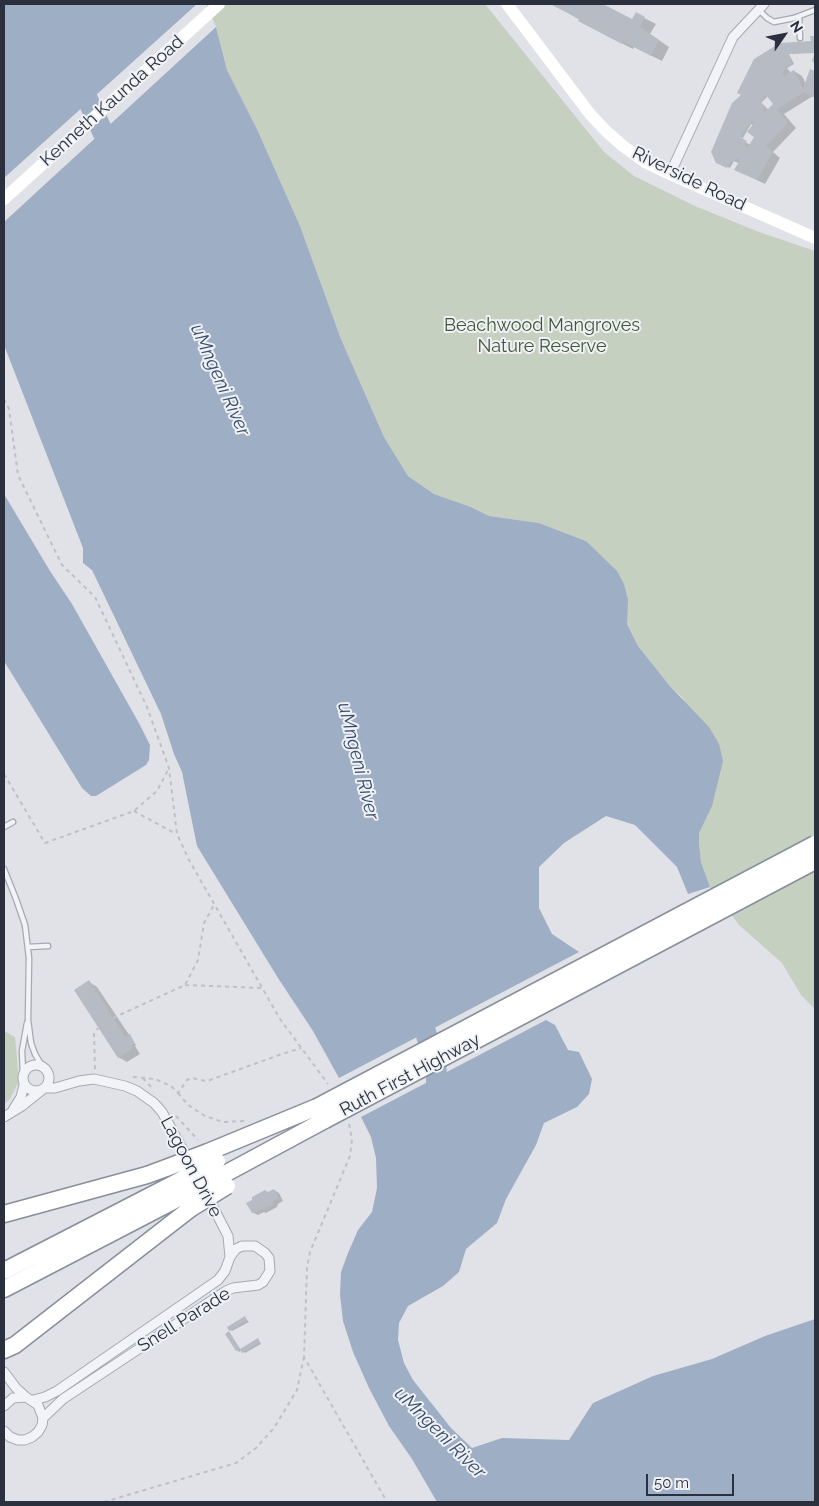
<!DOCTYPE html>
<html>
<head>
<meta charset="utf-8">
<style>
	body { margin:0 }
	#map { position:relative; width:819px; height:1506px; overflow:hidden; background:#e0e2e7; font-family:Raleway,sans-serif }
	canvas { display:block }
	.frame { position:absolute; inset:0; border:5px solid #2a303d; pointer-events:none }
	.north { position:absolute; left:759px; top:10px; width:50px; height:50px; -webkit-text-stroke:4px #eff1f5; paint-order:stroke; rotate:57deg; font-size:14px; font-weight:700; line-height:20px; text-align:center; color:#2a303d }
	.north::after { content:''; display:block; margin:auto; width:18px; height:22px; background:#2a303d; clip-path:polygon(50% 0,100% 100%,50% 72%,0 100%) }
	.scale { position:absolute; left:646px; top:1474px; width:88px; height:22px; box-sizing:border-box; border:2px solid #2a303d; border-top:0; padding-left:6px; font-size:15px; line-height:18px; white-space:nowrap; color:#2a303d; -webkit-text-stroke:4px #eff1f5; paint-order:stroke }
</style>
</head>
<body>
<div id="map">
<canvas width="819" height="1506"></canvas>
<div class="frame"></div>
<div class="north">N</div>
<div class="scale">50 m</div>
</div>
<script>
const c = document.querySelector('canvas').getContext('2d');
c.lineJoin = 'round';
function paint(path, color) { c.fillStyle = color; c.fill(path, 'evenodd'); }
const poly = rows => new Path2D(rows.map(r => 'M' + r).join(''));
function trace(path, color, width, dash) { c.strokeStyle = color; c.lineWidth = width; c.lineCap = dash ? 'butt' : 'round'; c.setLineDash(dash || []); c.stroke(path); }
function drawText(font, color, halo, rows, align = 'center') {
  c.font = font + ' Raleway,sans-serif'; c.lineWidth = 4; c.setLineDash([]); c.textBaseline = 'middle'; c.strokeStyle = halo; c.fillStyle = color; for (const [text, x, y, turn = 0] of rows) {
    c.save(); c.translate(x, y); c.rotate((+turn || 0) * Math.PI / 180); c.textAlign = isNaN(turn) ? turn : align; if (halo) c.strokeText(text, 0, 0); c.fillText(text, 0, 0); c.restore();
  }
}
paint(poly([
	[206,4,485,4,604,152,634,176,695,206,759,232,815,251,815,1009,801,995,782,963,739,925,710,887,701,862,699,843,699,833,722,761,682,697,669,685,638,646,586,541,539,523,489,516,471,507,434,494,408,476,384,437,341,339,300,226,257,129,227,70,216,27],
	[4,1031,15,1037,19,1081,10,1099,4,1104]
]), '#c5d0c1');
paint(poly([
	[4,4,197,4,4,178],
	[216,27,227,70,257,129,300,226,341,339,384,437,408,476,434,494,471,507,489,516,539,523,586,541,617,571,624,584,628,600,627,624,638,646,669,685,709,727,719,744,723,761,712,806,699,833,699,843,701,862,710,887,688,894,677,867,635,825,606,816,564,843,539,867,539,908,552,934,579,952,339,1078,313,1031,278,978,197,846,182,772,174,754,161,714,92,570,83,563,83,548,4,345,4,222],
	[4,494,50,571,72,604,140,725,150,745,149,760,146,765,96,796,91,796,82,788,4,661],
	[546,1020,555,1025,568,1050,579,1052,592,1079,589,1094,577,1107,544,1123,536,1145,506,1199,497,1223,466,1249,459,1272,443,1286,408,1306,399,1323,398,1340,404,1363,413,1380,451,1428,472,1448,502,1438,569,1440,593,1403,653,1376,712,1359,765,1336,815,1319,815,1502,437,1502,412,1459,389,1426,369,1388,353,1352,343,1321,340,1295,341,1272,348,1253,358,1230,372,1212,377,1188,376,1158,371,1137,361,1117]
]), '#9eaec4');
paint(poly([
	[554,4,604,4,603,5,633,21,644,18,656,24,650,34,669,47,662,61,634,47,633,49,591,27],
	[812,37,815,37,815,53,789,54,794,64,787,68,791,73,794,71,802,76,806,84,811,70,815,73,815,97,813,96,784,114,796,128,773,152,780,158,765,184,736,170,740,164,734,161,730,168,719,163,755,60,812,42],
	[768,96,775,104,769,110,761,103],
	[751,124,754,126,755,137,751,145,733,136,734,135,743,138],
	[89,982,97,987,136,1045,135,1046,140,1054,127,1062,118,1057],
	[274,1190,279,1193,283,1201,278,1204,277,1207,266,1213,264,1212,258,1215,252,1212,269,1193],
	[245,1318,249,1322,232,1331,230,1330],
	[229,1333,241,1350,258,1340,261,1344,245,1353,242,1350,239,1352,237,1350]
]), '#0003');
trace(poly([
	[76,75,115,158],
	[418,1006,436,1068,438,1108]
]), '#9eaec4', 21);
paint(poly([
	[553,4,603,4,632,19,636,12,645,17,640,27,659,40,651,56,623,41,622,44,578,21,579,19,552,5],
	[810,36,815,36,815,63,812,61,815,52,788,54,792,63,785,67,786,70,782,72,784,76,794,70,803,89,810,69,815,71,815,98,804,92,777,109,788,123,766,146,773,152,757,180,734,170,740,160,737,158,734,162,731,161,727,168,716,163,711,152,732,103,741,95,737,93,754,59,780,43,811,41],
	[766,95,773,104,765,112,762,110,766,107,761,102],
	[752,121,754,123,747,132,754,137,748,147,744,146,747,141,740,137],
	[89,980,129,1043,126,1036,130,1034,135,1044,131,1046,132,1049,118,1058,74,990],
	[274,1189,279,1198,273,1201,272,1205,252,1213,246,1203,252,1200,252,1197,265,1190,268,1192],
	[245,1316,247,1320,229,1331,227,1327],
	[229,1331,240,1349,236,1351,225,1334],
	[258,1338,260,1342,242,1353,240,1349]
]), '#b7bbc4');
const lane = poly([
	[759,10,767,18,774,22,794,18,815,10],
	[799,16,800,38],
	[4,827,13,822],
	[4,869,16,899,25,925,29,958,28,1020,31,1043,35,1054,42,1066],
	[28,947,48,946],
	[23,1074,22,1051,27,1023]
]);
const street = poly([
	[670,174,733,37,764,4],
	'23 1078a13 13 0 1 1 26 0a13 13 0 1 1-26 0Z',
	[46,1088,55,1088,79,1081,94,1079,125,1086,137,1091,154,1103,162,1112,189,1161],
	[13,1110,21,1097,24,1085],
	[4,1117,22,1106,42,1090],
	[207,1195,228,1236,230,1257],
	[4,1372,16,1388,26,1397],
	[33,1400,45,1397,57,1391,218,1280,225,1271,230,1257,236,1249,242,1246,255,1246,265,1253,269,1258,270,1271,263,1282,258,1285,233,1288,226,1291,63,1399,43,1418],
	[4,1406,13,1398,26,1397,38,1405,43,1418,42,1425,38,1432,32,1437,25,1440,18,1440,10,1437,4,1431]
]);
const highway = poly([
	[208,1152,317,1107],
	[221,1176,325,1120],
	[4,1214,147,1175,166,1168],
	[4,1271,175,1183],
	[4,1289,181,1197],
	[4,1350,15,1345,190,1209]
]);
trace(lane, '#a6a9b1', 7);
trace(street, '#a6a9b1', 11);
trace(highway, '#888f9c', 19);
trace(poly([
	[4,399,9,409,18,475,62,565,95,597,147,707,169,768,177,834,189,860,280,1019,328,1084],
	[4,774,45,843,134,811,157,791,168,770],
	[134,811,176,834],
	[185,985,262,988],
	[113,1018,185,985,198,960,204,923,214,905],
	[95,1069,94,1034,98,1028],
	[133,1077,155,1079,171,1086,178,1093,187,1080,192,1078,206,1081,210,1080,279,1055,301,1048],
	[143,1078,152,1088],
	[178,1093,188,1105,205,1116,223,1122,244,1121],
	[176,1116,198,1140],
	[349,1124,352,1139,350,1156,310,1252,307,1268,304,1357,387,1502],
	[104,1502,236,1463,256,1448,274,1428,297,1390,304,1357]
]), '#bec0c6', 2, [4, 4]);
trace(lane, '#f2f3f6', 4.5);
trace(street, '#f2f3f6', 9);
trace(poly([
	[507,4,590,114,606,131,623,146,645,162,670,174,815,238],
	[4,199,219,4]
]), '#fff', 12);
trace(highway, '#fff', 16);
const highwayBridge = poly([
	[317,1107,815,844],
	[325,1120,815,861],
	[166,1168,208,1152],
	[175,1183,217,1161],
	[181,1197,221,1176],
	[190,1209,227,1186]
]);
trace(highwayBridge, '#888f9c', 19, []);
trace(highwayBridge, '#fff', 16);
drawText('18px', '#2a303d', '#eff1f5', [
	["Kenneth Kaunda Road",112,101,-42],
	["Riverside Road",689,179,26],
	["Ruth First Highway",410,1075,-28],
	["Lagoon Drive",191,1167,62],
	["Snell Parade",184,1320,-32]
]);
drawText('18px', '#3d5738', '#eff1f5', [
	["Beachwood Mangroves",542,326],
	["Nature Reserve",542,347]
]);
drawText('italic 19px', '#384d6d', '#eff1f5', [
	["uMngeni River",220,380,66],
	["uMngeni River",358,761,76],
	["uMngeni River",440,1433,45]
]);
</script>
</body>
</html>
